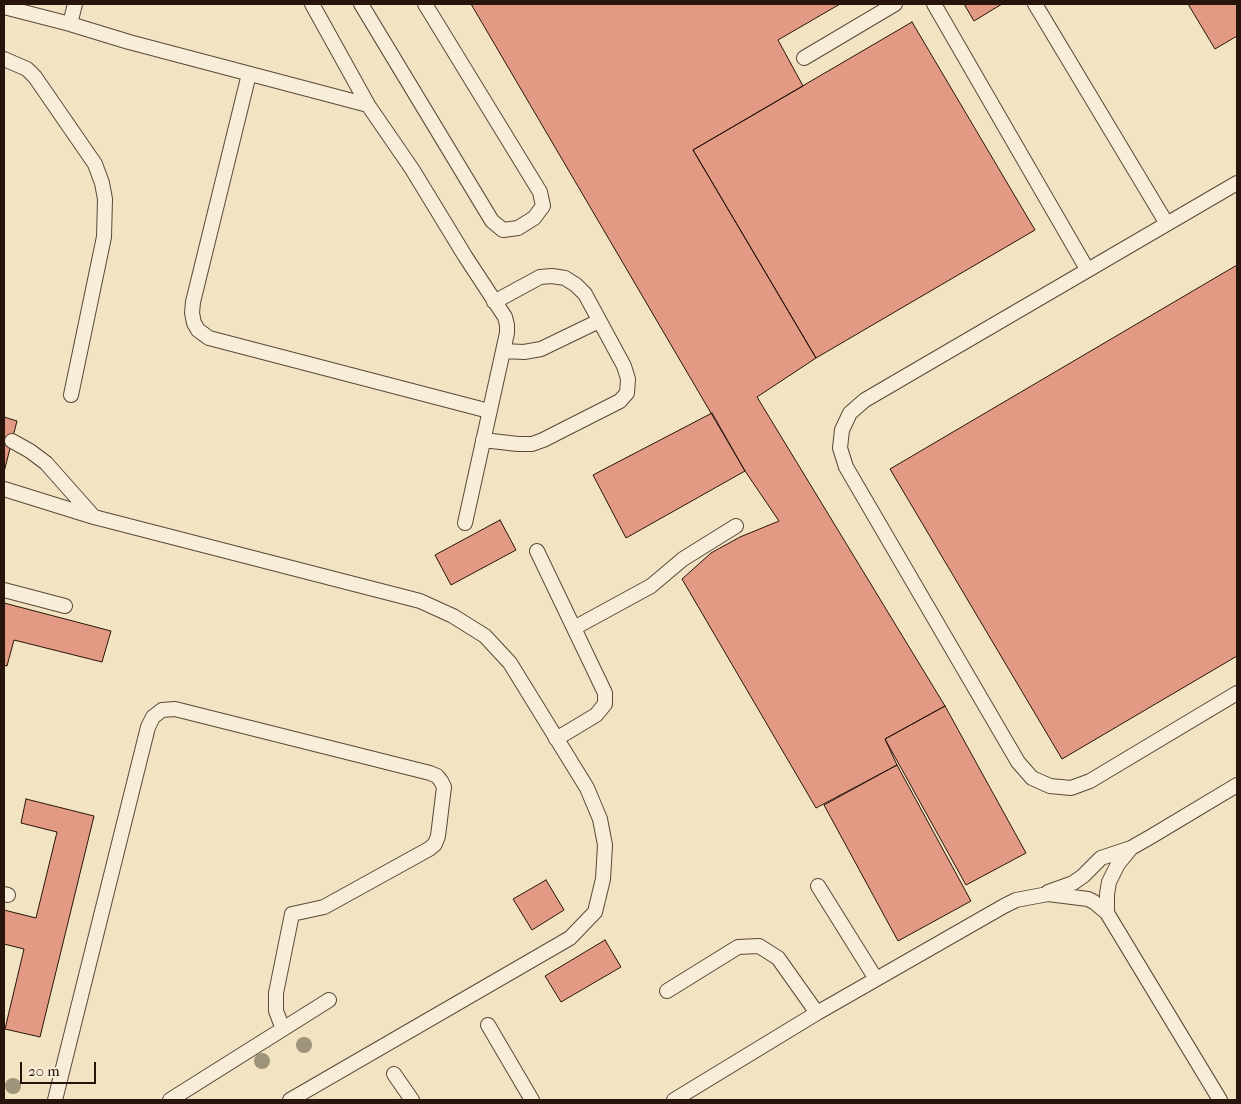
<!DOCTYPE html>
<html>
<head>
<meta charset="utf-8">
<style>
	body { margin:0 }
	#map { position:relative; width:1241px; height:1104px; overflow:hidden; background:#f2e3c3; font-family:"IM FELL French Canon",serif }
	canvas { display:block }
	.frame { position:absolute; inset:0; border:5px solid #27150b; pointer-events:none }
	.scale { position:absolute; left:20px; top:1062px; width:76px; height:22px; box-sizing:border-box; border:2px solid #27150b; border-top:0; padding-left:6px; font-size:15px; line-height:18px; white-space:nowrap; color:#27150b; -webkit-text-stroke:4px #f7edd8; paint-order:stroke }
</style>
</head>
<body>
<div id="map">
<canvas width="1241" height="1104"></canvas>
<div class="frame"></div>
<div class="scale">20 m</div>
</div>
<script>
const c = document.querySelector('canvas').getContext('2d');
c.lineJoin = 'round';
function paint(path, color) { c.fillStyle = color; c.fill(path, 'evenodd'); }
const poly = rows => new Path2D(rows.map(r => 'M' + r).join(''));
function trace(path, color, width, dash) { c.strokeStyle = color; c.lineWidth = width; c.lineCap = dash ? 'butt' : 'round'; c.setLineDash(dash || []); c.stroke(path); }
const building = poly([
	[471,4,840,4,778,40,803,86,693,150,816,358,757,397,945,706,885,739,897,765,816,808,682,579,711,553,740,537,779,521,745,471,471,4],
	[964,4,1002,4,974,21,964,4],
	[1188,4,1237,4,1237,36,1215,49,1188,4],
	[912,22,1035,230,816,358,693,150,912,22],
	[1237,265,1237,656,1062,759,890,469,1237,265],
	[712,413,745,471,626,538,593,475,712,413],
	[4,417,17,421,4,472,4,417],
	[500,520,516,550,451,585,435,555,500,520],
	[4,603,111,631,102,662,14,640,7,666,4,665,4,603],
	[945,706,1026,853,966,885,885,739,945,706],
	[897,765,971,901,898,941,824,805,897,765],
	[26,799,94,816,40,1037,5,1029,24,949,4,944,4,910,36,918,57,832,21,823,26,799],
	[546,880,564,910,532,930,513,899,546,880],
	[605,940,621,967,561,1002,545,976,605,940]
]);
paint(building, '#e39a84');
trace(building, '#27150b', 1);
const lane = poly([
	[312,4,368,105],
	[361,4,492,221,503,230,518,228,534,218,543,206,540,192,425,4],
	[934,4,1087,269],
	[1035,4,1167,224],
	[4,7,70,24,129,42,368,105,412,169,465,256,505,317,507,325,507,333,465,523],
	[70,24,75,4],
	[804,58,895,4],
	[4,59,27,69,35,77,95,164,102,183,105,199,104,237,71,395],
	[249,74,193,302,192,313,194,323,198,330,209,338,489,411],
	[1237,183,865,400,850,413,842,430,840,448,846,467,1018,762,1032,778,1050,786,1071,788,1090,781,1237,693],
	[503,351,524,352,541,349,599,321],
	[483,440,518,444,532,444,543,440,620,401,627,393,628,379,624,366,585,294,576,285,565,278,552,276,540,277,494,302],
	[12,441,30,451,46,463,93,516],
	[4,489,94,517,420,601,453,616,485,636,510,663,587,788,600,819,605,845,603,879,595,912,570,938,290,1100],
	[537,551,605,693,605,704,596,715,556,739],
	[4,590,65,606],
	[574,628,651,586,683,559,736,526],
	[818,886,876,979],
	[1048,892,1073,883,1083,876,1101,858,1131,848,1152,836,1237,785],
	[4,894,8,895],
	[1107,913,1107,894,1109,882,1118,864,1131,848],
	[667,991,738,947,759,946,778,958,817,1013],
	[488,1025,532,1100],
	[394,1074,412,1100],
	[55,1100,148,727,153,717,162,710,175,709,430,773,437,776,441,781,444,787,438,836,435,844,429,849,324,907,292,914,276,993,276,1011,283,1029],
	[170,1100,329,1000],
	[674,1100,817,1013,1004,906,1016,900,1048,894,1088,899,1094,902,1107,913,1220,1100]
]);
trace(lane, '#5a4839', 16);
trace(lane, '#f7edd8', 14);
c.fillStyle = '#9d9479';
for (const [x, y] of [
	[304,1045],
	[262,1061],
	[13,1086]
]) { c.beginPath(); c.arc(x, y, 8, 0, 2 * Math.PI); c.fill(); }
</script>
</body>
</html>
